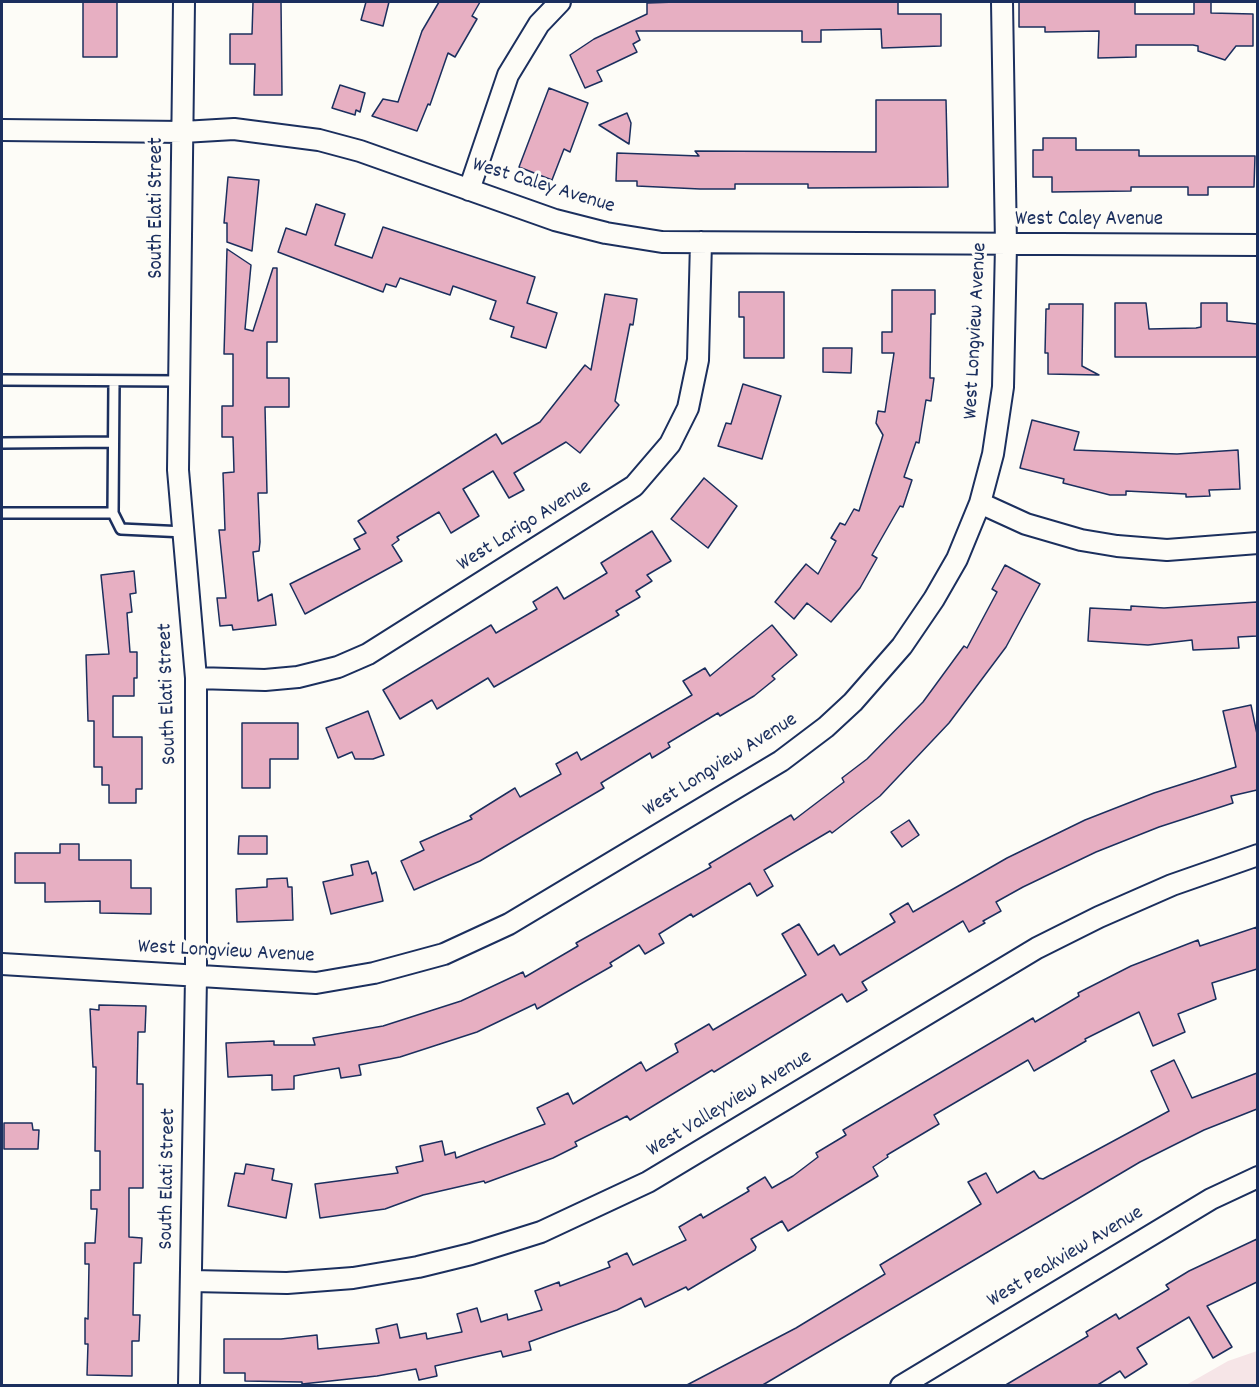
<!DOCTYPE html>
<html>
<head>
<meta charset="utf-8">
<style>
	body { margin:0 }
	#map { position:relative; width:1259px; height:1387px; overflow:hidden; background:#fdfcf7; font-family:Dekko,sans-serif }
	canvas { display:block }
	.frame { position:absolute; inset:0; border:3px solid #1b2f5e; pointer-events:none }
</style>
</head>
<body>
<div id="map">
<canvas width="1259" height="1387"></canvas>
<div class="frame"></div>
</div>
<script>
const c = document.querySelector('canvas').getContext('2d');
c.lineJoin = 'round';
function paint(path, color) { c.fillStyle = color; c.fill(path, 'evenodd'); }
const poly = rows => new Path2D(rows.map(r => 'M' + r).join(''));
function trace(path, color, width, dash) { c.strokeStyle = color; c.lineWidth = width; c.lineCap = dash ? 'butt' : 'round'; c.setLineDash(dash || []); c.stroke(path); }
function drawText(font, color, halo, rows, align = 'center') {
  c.font = font + ' Dekko,sans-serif'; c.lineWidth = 6; c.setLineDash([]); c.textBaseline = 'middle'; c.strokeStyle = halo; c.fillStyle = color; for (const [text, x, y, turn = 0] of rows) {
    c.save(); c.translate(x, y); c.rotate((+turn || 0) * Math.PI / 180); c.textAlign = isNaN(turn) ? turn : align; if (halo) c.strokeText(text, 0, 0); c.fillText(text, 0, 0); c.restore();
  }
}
paint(poly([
	[1257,1351,1257,1385,1186,1385,1228,1361]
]), '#f6e5e7');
const building = poly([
	[83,2,117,2,117,57,83,57,83,2],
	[253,2,281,2,282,95,254,95,255,64,230,64,230,34,252,34,253,2],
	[366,2,389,2,383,26,361,20,366,2],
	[439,2,480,2,472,16,477,19,455,57,448,53,430,105,428,104,417,131,372,116,383,99,398,102,422,31,439,2],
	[676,2,898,2,898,14,941,14,941,46,882,48,881,29,821,30,821,42,802,42,802,31,636,31,640,40,633,44,637,52,597,71,602,81,585,88,570,55,594,39,647,14,647,3,676,2],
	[1019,2,1135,2,1135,14,1194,14,1194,2,1211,2,1211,13,1253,14,1253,46,1236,46,1225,60,1198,51,1198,46,1193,45,1136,45,1136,57,1098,58,1099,31,1045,32,1045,27,1019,27,1019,2],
	[340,85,365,93,360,112,356,110,355,115,332,108,340,85],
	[549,88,588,103,570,152,564,149,552,180,519,167,549,88],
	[876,100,946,100,948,187,808,188,808,184,735,184,735,189,700,189,637,186,637,181,616,181,617,153,699,156,695,151,876,152,876,100],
	[627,113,631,123,629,144,599,125,627,113],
	[1043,138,1076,138,1076,150,1139,150,1139,156,1255,156,1254,187,1208,187,1208,195,1188,195,1188,187,1131,187,1131,191,1052,192,1052,177,1033,177,1033,150,1043,150,1043,138],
	[228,177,259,180,252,251,227,242,227,223,224,223,228,177],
	[316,204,345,214,335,245,372,258,383,227,535,277,527,303,557,313,546,348,511,337,514,327,490,319,496,301,453,286,450,295,400,278,396,287,386,284,383,292,278,252,286,228,306,235,316,204],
	[227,249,251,265,245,329,253,331,273,268,277,268,277,342,267,342,267,378,289,378,289,407,265,407,267,493,258,493,260,542,259,551,253,552,258,601,272,594,276,625,233,630,232,625,220,626,217,598,226,598,219,530,225,530,223,473,234,472,233,437,222,437,222,406,233,406,233,354,224,354,227,249],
	[892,290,935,290,935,314,931,314,930,378,934,378,931,401,926,400,919,443,916,442,904,477,912,480,903,507,900,506,872,555,877,558,860,588,831,622,807,603,794,619,775,602,806,564,818,574,836,541,831,538,840,523,845,525,854,509,859,511,883,435,876,423,878,411,885,412,894,353,882,353,882,332,892,332,892,290],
	[739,292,784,292,784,358,744,358,744,317,739,317,739,292],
	[605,294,637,299,633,325,630,324,615,401,619,405,580,453,566,442,514,473,524,490,509,498,493,471,463,489,479,516,451,533,439,512,397,537,399,540,392,545,402,561,305,614,290,584,360,549,354,539,366,533,358,521,496,434,502,444,540,422,585,365,591,370,605,294],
	[1115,303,1146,303,1149,329,1196,328,1201,327,1201,303,1227,303,1227,321,1257,324,1257,357,1115,357,1115,303],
	[1049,304,1083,304,1082,366,1099,375,1048,374,1048,353,1045,353,1046,309,1049,309,1049,304],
	[823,348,852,348,851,373,823,372,823,348],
	[743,384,781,396,762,459,718,446,726,423,731,424,743,384],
	[1032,420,1079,432,1074,450,1177,454,1238,450,1240,489,1209,490,1210,496,1186,497,1186,494,1126,491,1126,495,1110,495,1063,483,1064,479,1020,468,1032,420],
	[704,478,737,506,708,548,671,519,704,478],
	[652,531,671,561,647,575,652,581,636,591,640,597,616,611,619,615,494,687,488,678,437,709,432,700,400,719,383,690,491,625,496,633,537,609,533,602,557,587,564,599,607,573,601,563,652,531],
	[1005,565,1040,584,1006,647,949,723,880,796,832,833,830,831,764,870,773,886,757,896,750,883,693,917,691,914,659,934,664,943,645,954,639,945,610,963,612,966,537,1009,535,1004,477,1032,400,1057,359,1065,361,1075,341,1078,339,1068,294,1076,294,1089,272,1090,272,1075,228,1077,226,1043,274,1041,274,1045,315,1045,313,1038,383,1026,461,1001,523,972,525,977,578,946,576,943,711,867,709,864,791,815,794,820,844,782,842,778,867,759,923,702,964,646,967,648,997,592,992,589,1005,565],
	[134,571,136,593,130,594,132,612,127,613,130,652,137,652,137,678,134,678,134,696,113,696,113,737,142,737,142,789,136,789,136,803,109,803,109,785,102,785,102,767,94,767,94,721,88,721,86,655,109,654,101,575,134,571],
	[1257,602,1257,636,1238,637,1239,648,1193,650,1192,640,1148,645,1088,641,1090,608,1131,610,1131,606,1164,608,1257,602],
	[772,625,797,655,772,676,775,679,754,696,720,716,718,713,668,743,670,747,652,758,650,753,601,783,604,788,480,861,414,890,401,861,424,850,420,842,472,819,470,816,515,788,520,797,561,774,556,764,577,752,581,760,692,695,683,681,705,668,710,676,772,625],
	[1251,705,1257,734,1257,790,1231,796,1233,803,1159,827,1096,852,1023,887,996,902,1001,911,983,921,985,923,969,932,963,921,862,982,867,990,847,1002,842,994,714,1072,712,1070,630,1120,627,1116,575,1142,577,1146,553,1158,485,1183,484,1181,423,1195,385,1209,320,1218,315,1184,398,1173,396,1167,423,1161,420,1146,442,1141,445,1155,455,1152,456,1158,545,1124,537,1108,568,1093,573,1104,641,1062,646,1071,678,1052,675,1044,709,1024,713,1030,806,975,782,934,799,924,818,955,834,945,840,955,895,922,890,914,908,903,913,912,1007,858,1085,820,1154,793,1236,767,1223,711,1251,705],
	[368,711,384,755,373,759,355,759,352,752,338,758,326,728,368,711],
	[242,723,298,723,298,759,270,759,270,788,242,788,242,723],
	[909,820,919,835,902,847,891,832,909,820],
	[239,836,267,836,267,854,238,854,239,836],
	[60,844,79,844,79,860,131,860,131,888,151,888,151,914,100,913,100,901,45,902,45,883,15,883,15,853,60,853,60,844],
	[368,861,372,874,376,872,383,901,331,914,323,882,353,875,351,865,368,861],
	[287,878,288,887,292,887,293,920,237,922,236,889,267,887,267,879,287,878],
	[1257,927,1257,969,1212,983,1216,999,1178,1014,1185,1032,1153,1046,1139,1012,1085,1039,1086,1041,1034,1071,1028,1060,934,1115,939,1124,887,1155,888,1157,873,1167,878,1176,788,1231,782,1221,751,1239,756,1247,755,1250,688,1290,686,1287,645,1307,641,1298,617,1310,529,1342,531,1350,503,1357,501,1351,435,1366,437,1376,419,1380,416,1369,377,1376,302,1384,302,1382,245,1381,245,1373,224,1373,224,1339,281,1339,317,1335,318,1349,379,1343,376,1329,397,1324,400,1338,426,1333,427,1339,462,1332,457,1314,477,1308,481,1322,507,1314,508,1320,542,1310,535,1291,559,1282,560,1286,610,1267,608,1262,627,1253,633,1265,686,1240,679,1227,701,1214,703,1218,749,1191,747,1188,765,1177,772,1188,793,1176,818,1157,816,1153,846,1135,843,1130,1033,1018,1035,1022,1079,996,1078,993,1131,966,1198,940,1200,946,1257,927],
	[99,1005,146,1006,145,1032,138,1032,137,1084,143,1084,143,1188,129,1188,129,1237,142,1238,141,1263,134,1263,133,1315,140,1315,139,1341,132,1341,132,1376,87,1375,88,1344,85,1344,85,1318,88,1319,89,1264,85,1264,85,1243,95,1243,97,1209,91,1209,91,1190,100,1190,100,1151,95,1151,96,1067,93,1067,90,1009,99,1010,99,1005],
	[1174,1060,1192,1098,1257,1073,1257,1109,1204,1130,1140,1162,761,1386,685,1386,796,1328,885,1274,880,1265,981,1204,968,1182,986,1173,997,1193,1034,1171,1039,1178,1043,1179,1169,1111,1151,1071,1174,1060],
	[4,1123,32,1123,33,1130,39,1130,38,1149,4,1149,4,1123],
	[246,1164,274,1169,272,1180,292,1184,286,1218,228,1206,235,1173,244,1174,246,1164],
	[1257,1239,1257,1282,1207,1306,1232,1347,1213,1358,1189,1317,1137,1348,1147,1364,1125,1378,1120,1371,1096,1386,1004,1386,1088,1336,1086,1332,1116,1314,1119,1319,1169,1289,1166,1285,1189,1271,1257,1239]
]);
paint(building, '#e7afc2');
trace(building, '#1b2f5e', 1.5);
const service = poly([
	[2,380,181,381],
	[2,443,113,442],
	[2,513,113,513,121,529,185,532],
	[113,513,114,381]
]);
const minor = poly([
	[184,2,178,470,196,678,196,977,189,1386],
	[2,130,183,132,234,129,319,140,360,151,555,220,606,233,662,242,1258,245],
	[469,190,508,75,539,24,560,2],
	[980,503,1026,524,1081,540,1117,546,1167,550,1258,543],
	[196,678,265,680,298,677,338,667,368,654,634,486,670,444,688,408,698,360,701,242],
	[2,964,316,983,374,973,444,954,509,924,781,761,826,727,853,702,902,646,934,599,957,559,980,503,993,454,1003,387,1006,245,1002,2],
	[192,1281,287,1283,353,1278,418,1267,471,1254,541,1232,648,1182,1037,948,1099,917,1172,885,1258,855],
	[901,1386,1211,1199,1258,1177]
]);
trace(service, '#1b2f5e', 14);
trace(minor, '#1b2f5e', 24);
trace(service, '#fdfcf7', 9);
trace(minor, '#fdfcf7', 20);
drawText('21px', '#1b2f5e', '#fdfcf7', [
	["West Caley Avenue",543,187,17],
	["South Elati Street",158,208,-90],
	["West Caley Avenue",1089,221],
	["West Longview Avenue",977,331,-87],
	["West Larigo Avenue",525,527,-32],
	["South Elati Street",169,694,-92],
	["West Longview Avenue",721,766,-32],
	["West Longview Avenue",226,953,3],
	["West Valleyview Avenue",730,1105,-31],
	["South Elati Street",169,1179,-89],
	["West Peakview Avenue",1066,1258,-31]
]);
</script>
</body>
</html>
